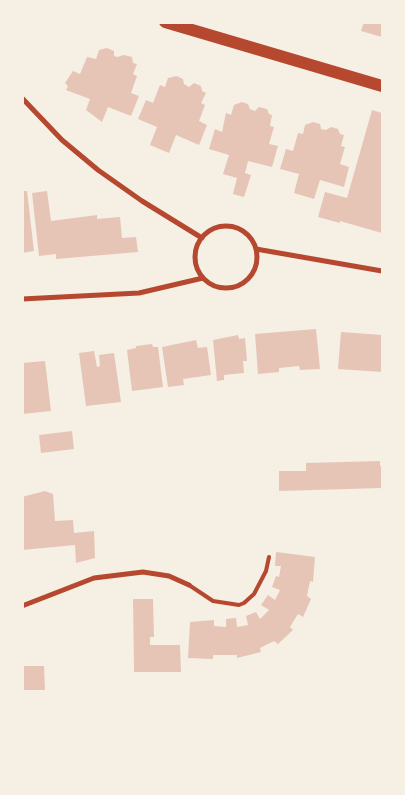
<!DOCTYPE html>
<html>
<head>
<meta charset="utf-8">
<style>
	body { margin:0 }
	#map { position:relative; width:405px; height:795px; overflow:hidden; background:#f6efe4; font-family:"Nunito Sans",sans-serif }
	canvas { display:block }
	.frame { position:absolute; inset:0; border:24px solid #f6efe4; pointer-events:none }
</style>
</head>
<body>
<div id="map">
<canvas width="405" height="795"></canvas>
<div class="frame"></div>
</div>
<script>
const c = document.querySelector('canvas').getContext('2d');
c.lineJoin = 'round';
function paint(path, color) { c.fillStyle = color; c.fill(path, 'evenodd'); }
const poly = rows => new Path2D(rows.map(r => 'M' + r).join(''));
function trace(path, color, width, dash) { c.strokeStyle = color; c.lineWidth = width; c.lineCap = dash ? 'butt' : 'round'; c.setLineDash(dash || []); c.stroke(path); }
paint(poly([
	[364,22,382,22,382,37,361,31],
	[107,48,114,51,114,56,117,57,124,55,132,57,133,63,137,64,133,74,137,76,131,93,139,96,131,116,108,107,102,122,86,110,90,99,66,90,68,86,65,83,73,71,80,74,87,57,96,59,99,50],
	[177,76,183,79,184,84,189,87,194,83,201,86,202,91,206,93,201,103,205,105,199,121,207,125,199,145,176,135,169,153,150,145,157,127,138,119,146,100,153,103,160,85,165,87,168,78],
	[242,102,248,104,250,109,255,111,259,107,267,109,269,114,272,115,270,126,274,127,269,144,278,146,272,167,248,161,245,173,251,175,244,197,233,194,237,178,223,174,229,155,209,149,215,129,222,132,226,113,231,115,234,105],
	[372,110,382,113,382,233,340,221,340,223,318,217,325,192,347,198],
	[313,122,320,124,321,129,326,130,331,127,338,129,340,134,344,135,341,146,345,147,340,164,349,167,344,187,320,180,314,199,294,193,299,174,280,169,286,149,293,151,298,133,303,134,305,125],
	[22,191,27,191,34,251,22,253],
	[47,191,51,221,97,215,97,219,120,217,122,238,136,237,138,252,56,259,56,254,39,256,32,193],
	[316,329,320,369,300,370,299,366,279,368,279,372,258,374,255,334],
	[341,332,382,335,382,372,338,369],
	[238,335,239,339,245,338,247,361,243,361,244,373,224,375,224,380,217,381,213,340],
	[196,340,198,348,207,347,211,375,183,379,184,385,168,387,162,347],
	[152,344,153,347,158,347,163,387,132,391,127,350,136,348,136,346],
	[94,351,97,367,100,366,99,355,114,353,121,402,86,406,79,353],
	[45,361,51,411,22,414,22,363],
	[72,431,74,449,41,453,39,435],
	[380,461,380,466,382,466,382,488,279,491,279,471,306,471,306,463],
	[45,491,53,494,55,521,73,520,74,533,94,531,95,558,76,563,75,545,22,550,22,497],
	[276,552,315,557,313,582,310,581,307,596,311,599,303,617,298,614,290,627,293,630,278,644,274,641,260,648,261,652,237,658,237,655,213,655,213,659,188,658,190,622,214,620,214,626,226,627,226,619,236,618,237,627,248,625,246,616,256,612,260,619,269,610,261,605,268,595,275,600,280,590,272,587,276,576,279,577,281,566,275,566],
	[133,599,153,599,154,637,150,637,150,645,180,645,181,672,134,672],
	[22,666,44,666,45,690,22,690]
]), '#e6c5b7');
trace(poly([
	[189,585,213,601,239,605,244,603,254,594,266,571,269,557]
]), '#b5482f', 4);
trace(poly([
	[22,98,62,140,98,170,142,201,202,238],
	'195 257a31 31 0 1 1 62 0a31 31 0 1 1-62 0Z',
	[256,249,382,271],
	[22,299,139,293,203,278],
	[22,606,94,578,143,572,169,576,189,585]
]), '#b5482f', 5);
trace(poly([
	[165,22,382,86]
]), '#b5482f', 12);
</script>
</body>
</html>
